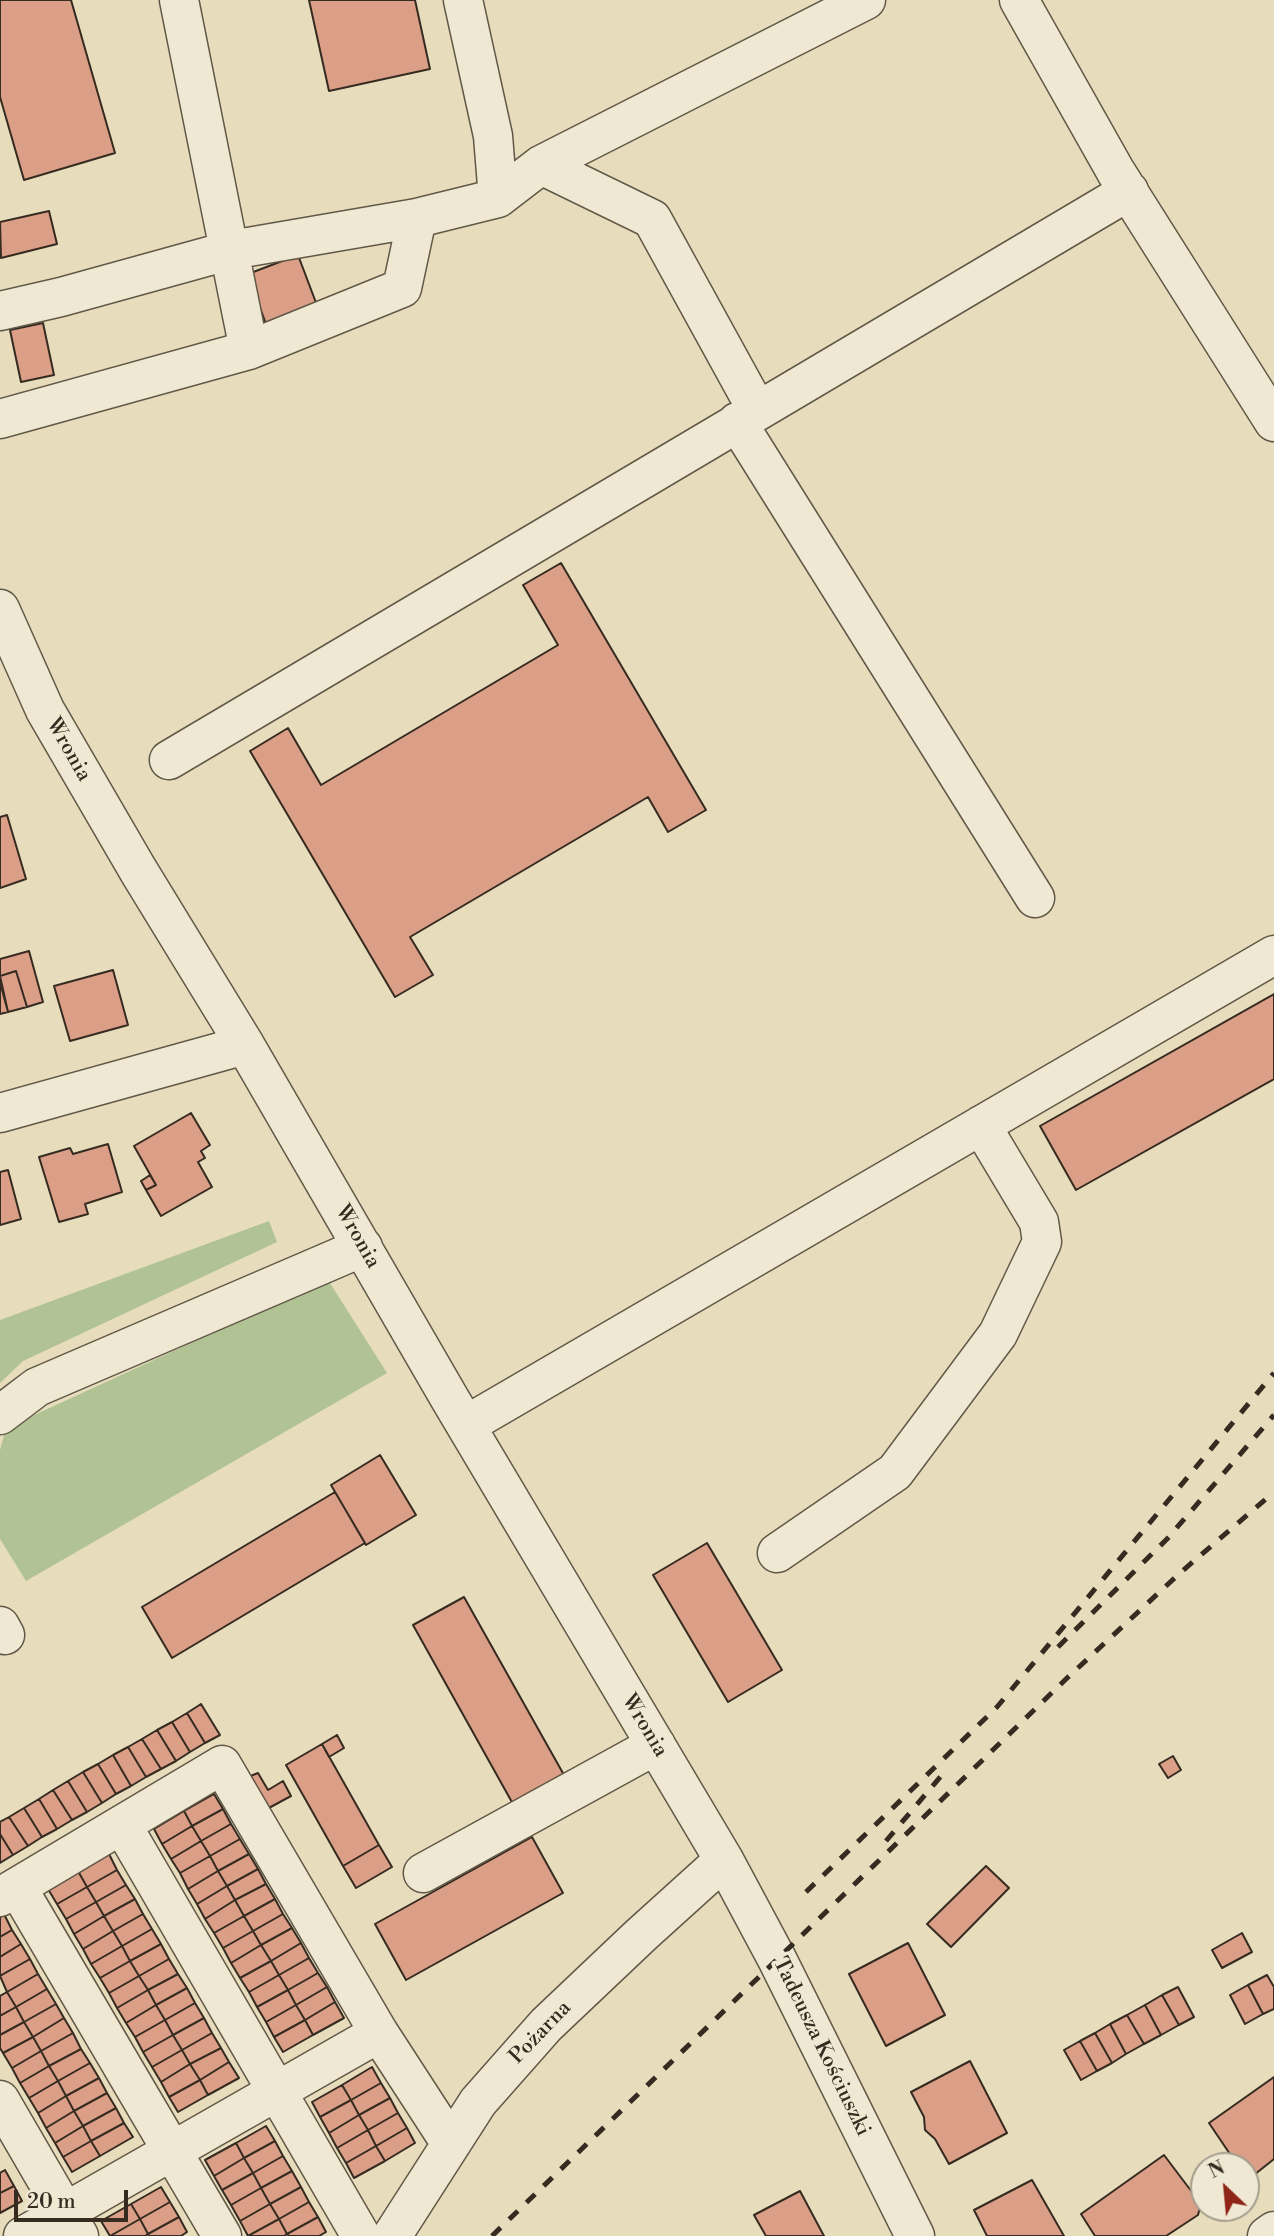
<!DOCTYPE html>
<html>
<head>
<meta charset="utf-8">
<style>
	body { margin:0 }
	#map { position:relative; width:1274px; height:2236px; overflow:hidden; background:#e7ddbd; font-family:"Libre Bodoni",serif }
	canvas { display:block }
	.north { position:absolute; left:1190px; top:2152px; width:70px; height:70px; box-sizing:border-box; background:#efe9d4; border:2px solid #a59d8c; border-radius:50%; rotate:334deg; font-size:19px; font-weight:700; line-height:28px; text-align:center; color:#352b20 }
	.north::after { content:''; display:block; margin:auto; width:24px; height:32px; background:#8f2418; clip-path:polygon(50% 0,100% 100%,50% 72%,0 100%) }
	.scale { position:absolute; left:14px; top:2190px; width:114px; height:32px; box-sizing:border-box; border:4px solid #352b20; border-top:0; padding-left:9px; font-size:21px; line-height:24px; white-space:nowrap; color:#352b20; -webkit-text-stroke:5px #efe9d4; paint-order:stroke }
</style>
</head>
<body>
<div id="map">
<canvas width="1274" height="2236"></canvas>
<div class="north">N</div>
<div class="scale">20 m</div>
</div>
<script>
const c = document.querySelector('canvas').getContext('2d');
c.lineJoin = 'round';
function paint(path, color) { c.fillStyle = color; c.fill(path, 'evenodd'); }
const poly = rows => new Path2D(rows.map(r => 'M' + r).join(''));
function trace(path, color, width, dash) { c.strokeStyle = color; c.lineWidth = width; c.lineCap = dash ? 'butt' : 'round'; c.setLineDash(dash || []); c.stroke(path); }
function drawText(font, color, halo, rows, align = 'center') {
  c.font = font + ' "Libre Bodoni",serif'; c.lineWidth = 7; c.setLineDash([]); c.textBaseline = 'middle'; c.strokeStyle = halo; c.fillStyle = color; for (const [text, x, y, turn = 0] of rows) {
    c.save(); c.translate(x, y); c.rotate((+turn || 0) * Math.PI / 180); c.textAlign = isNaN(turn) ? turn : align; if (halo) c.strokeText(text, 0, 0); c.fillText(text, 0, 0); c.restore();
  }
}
paint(poly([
	[269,1221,277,1242,23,1361,0,1383,0,1320],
	[328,1280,387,1373,26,1581,0,1539,0,1450,6,1428]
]), '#b1c295');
const building = poly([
	[0,0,71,0,115,153,24,180,0,97,0,0],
	[309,0,415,0,430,69,329,91,309,0],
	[49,211,57,244,1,258,0,222,49,211],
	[298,255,318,308,267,327,248,274,298,255],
	[43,323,54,375,21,382,10,330,43,323],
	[561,563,706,810,668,832,648,797,410,937,433,975,395,997,250,751,288,728,321,785,558,645,523,585,561,563],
	[7,815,26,879,0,888,0,817,7,815],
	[29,951,43,1002,27,1007,16,971,0,976,0,959,29,951],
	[113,970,128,1025,70,1041,54,986,113,970],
	[16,971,27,1007,8,1012,0,976,16,971],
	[0,982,8,1012,0,1014,0,982],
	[1274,994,1274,1079,1076,1190,1040,1126,1274,994],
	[191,1113,210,1145,201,1151,205,1158,198,1162,212,1187,161,1216,146,1190,156,1185,134,1146,191,1113],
	[108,1144,122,1192,85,1204,88,1214,59,1222,39,1157,70,1148,73,1154,108,1144],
	[8,1170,21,1219,0,1225,0,1172,8,1170],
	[150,1175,156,1185,146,1190,141,1181,150,1175],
	[380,1455,416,1515,366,1545,331,1485,380,1455],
	[335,1492,365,1543,172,1658,142,1607,335,1492],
	[707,1543,782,1670,728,1702,653,1575,707,1543],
	[464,1597,564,1775,513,1804,413,1625,464,1597],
	[201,1704,220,1735,205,1743,187,1713,201,1704],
	[187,1713,205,1743,190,1752,172,1722,187,1713],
	[172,1722,190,1752,176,1761,157,1730,172,1722],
	[157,1730,176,1761,161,1769,142,1739,157,1730],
	[337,1735,344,1748,329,1757,322,1744,337,1735],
	[142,1739,161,1769,146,1777,128,1747,142,1739],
	[322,1744,379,1845,343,1866,286,1765,322,1744],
	[128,1747,146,1777,131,1786,113,1755,128,1747],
	[113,1755,131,1786,116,1794,98,1764,113,1755],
	[1173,1756,1181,1770,1168,1778,1159,1764,1173,1756],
	[98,1764,116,1794,102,1803,83,1772,98,1764],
	[83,1772,102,1803,87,1812,68,1781,83,1772],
	[258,1773,268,1790,283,1781,291,1796,267,1809,248,1777,258,1773],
	[68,1781,87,1812,72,1820,53,1790,68,1781],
	[53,1790,72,1820,57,1829,39,1799,53,1790],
	[214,1794,223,1809,192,1826,184,1811,214,1794],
	[39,1799,57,1829,42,1837,24,1808,39,1799],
	[24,1808,42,1837,28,1846,9,1817,24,1808],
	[223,1809,231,1824,201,1841,192,1826,223,1809],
	[184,1811,192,1826,162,1844,154,1829,184,1811],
	[9,1817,28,1846,13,1855,0,1834,0,1822,9,1817],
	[231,1824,240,1839,210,1856,201,1841,231,1824],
	[192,1826,201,1841,171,1859,162,1844,192,1826],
	[0,1834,13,1855,0,1863,0,1834],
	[532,1837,563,1893,406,1980,375,1924,532,1837],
	[240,1839,249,1854,218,1871,210,1856,240,1839],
	[201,1841,210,1856,180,1873,171,1859,201,1841],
	[379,1845,392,1867,356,1888,343,1866,379,1845],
	[109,1854,117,1870,87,1887,78,1871,109,1854],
	[249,1854,258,1869,227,1886,218,1871,249,1854],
	[210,1856,218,1871,188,1889,180,1873,210,1856],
	[986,1866,1009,1888,951,1947,927,1924,986,1866],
	[258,1869,266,1884,235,1900,227,1886,258,1869],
	[117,1870,126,1885,96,1902,87,1887,117,1870],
	[78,1871,87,1887,57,1904,48,1889,78,1871],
	[218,1871,227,1886,197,1904,188,1889,218,1871],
	[266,1884,275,1899,244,1916,235,1900,266,1884],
	[126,1885,135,1899,104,1916,96,1902,126,1885],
	[227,1886,235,1900,205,1919,197,1904,227,1886],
	[87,1887,96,1902,66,1919,57,1904,87,1887],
	[135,1899,143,1914,113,1931,104,1916,135,1899],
	[275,1899,283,1914,253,1931,244,1916,275,1899],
	[235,1900,244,1916,214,1933,205,1919,235,1900],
	[96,1902,104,1916,74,1934,66,1919,96,1902],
	[4,1914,12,1930,0,1937,0,1916,4,1914],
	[143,1914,152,1929,122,1946,113,1931,143,1914],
	[283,1914,292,1928,261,1945,253,1931,283,1914],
	[104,1916,113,1931,83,1949,74,1934,104,1916],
	[244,1916,253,1931,223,1948,214,1933,244,1916],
	[292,1928,301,1943,271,1961,261,1945,292,1928],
	[152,1929,161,1944,130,1961,122,1946,152,1929],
	[12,1930,21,1944,0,1957,0,1937,12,1930],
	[113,1931,122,1946,91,1964,83,1949,113,1931],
	[253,1931,261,1945,231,1963,223,1948,253,1931],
	[1242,1933,1252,1952,1222,1968,1212,1950,1242,1933],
	[301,1943,309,1958,279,1975,271,1961,301,1943],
	[908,1943,945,2015,886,2046,849,1974,908,1943],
	[21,1944,30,1959,0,1976,0,1957,21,1944],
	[161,1944,169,1959,139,1976,130,1961,161,1944],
	[261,1945,271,1961,240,1978,231,1963,261,1945],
	[122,1946,130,1961,100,1978,91,1964,122,1946],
	[309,1958,318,1973,288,1990,279,1975,309,1958],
	[30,1959,38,1974,7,1992,0,1976,30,1959],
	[169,1959,178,1974,148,1990,139,1976,169,1959],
	[130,1961,139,1976,109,1993,100,1978,130,1961],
	[271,1961,279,1975,249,1992,240,1978,271,1961],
	[318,1973,327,1987,296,2005,288,1990,318,1973],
	[38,1974,47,1989,16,2007,7,1992,38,1974],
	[178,1974,187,1988,156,2005,148,1990,178,1974],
	[279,1975,288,1990,257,2007,249,1992,279,1975],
	[1267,1975,1274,1987,1274,2009,1263,2014,1248,1985,1267,1975],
	[139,1976,148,1990,117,2008,109,1993,139,1976],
	[1248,1985,1263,2014,1245,2024,1230,1995,1248,1985],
	[327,1987,335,2002,305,2020,296,2005,327,1987],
	[1178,1987,1194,2017,1179,2025,1162,1995,1178,1987],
	[187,1988,195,2003,165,2020,156,2005,187,1988],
	[47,1989,56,2004,24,2022,16,2007,47,1989],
	[148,1990,156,2005,126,2023,117,2008,148,1990],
	[288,1990,296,2005,266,2022,257,2007,288,1990],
	[7,1992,16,2007,0,2016,0,1996,7,1992],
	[1162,1995,1179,2025,1161,2035,1145,2005,1162,1995],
	[335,2002,344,2018,313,2035,305,2020,335,2002],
	[195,2003,204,2018,173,2035,165,2020,195,2003],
	[56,2004,64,2018,33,2037,24,2022,56,2004],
	[156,2005,165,2020,135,2037,126,2023,156,2005],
	[296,2005,305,2020,274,2037,266,2022,296,2005],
	[1145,2005,1161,2035,1144,2044,1127,2015,1145,2005],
	[16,2007,24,2022,0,2035,0,2016,16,2007],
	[1127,2015,1144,2044,1126,2054,1110,2024,1127,2015],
	[64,2018,73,2033,41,2051,33,2037,64,2018],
	[204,2018,212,2033,182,2050,173,2035,204,2018],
	[165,2020,173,2035,143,2052,135,2037,165,2020],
	[305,2020,313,2035,283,2052,274,2037,305,2020],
	[24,2022,33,2037,3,2053,0,2048,0,2035,24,2022],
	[1110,2024,1126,2054,1112,2063,1095,2033,1110,2024],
	[73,2033,81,2049,49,2066,41,2051,73,2033],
	[212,2033,221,2048,190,2064,182,2050,212,2033],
	[1095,2033,1112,2063,1097,2071,1080,2041,1095,2033],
	[173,2035,182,2050,152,2067,143,2052,173,2035],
	[33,2037,41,2051,12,2068,3,2053,33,2037],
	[1080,2041,1097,2071,1081,2080,1064,2050,1080,2041],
	[221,2048,229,2062,200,2080,190,2064,221,2048],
	[81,2049,90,2063,58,2081,49,2066,81,2049],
	[182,2050,190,2064,161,2082,152,2067,182,2050],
	[41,2051,49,2066,20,2083,12,2068,41,2051],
	[970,2061,1007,2133,949,2164,935,2139,925,2130,924,2117,911,2092,970,2061],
	[229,2062,239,2078,208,2095,200,2080,229,2062],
	[90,2063,99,2078,66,2096,58,2081,90,2063],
	[190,2064,200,2080,169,2097,161,2082,190,2064],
	[49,2066,58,2081,29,2098,20,2083,49,2066],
	[372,2067,381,2083,351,2100,342,2085,372,2067],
	[1274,2077,1274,2159,1254,2175,1246,2174,1246,2166,1238,2166,1209,2123,1274,2077],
	[99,2078,107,2093,74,2111,66,2096,99,2078],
	[200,2080,208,2095,178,2112,169,2097,200,2080],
	[58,2081,66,2096,38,2113,29,2098,58,2081],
	[381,2083,390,2098,359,2115,351,2100,381,2083],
	[342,2085,351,2100,320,2117,312,2102,342,2085],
	[107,2093,116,2108,83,2126,74,2111,107,2093],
	[66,2096,74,2111,46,2128,38,2113,66,2096],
	[390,2098,398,2113,368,2130,359,2115,390,2098],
	[351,2100,359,2115,329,2133,320,2117,351,2100],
	[116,2108,124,2123,91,2141,83,2126,116,2108],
	[74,2111,83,2126,55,2143,46,2128,74,2111],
	[398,2113,407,2128,376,2146,368,2130,398,2113],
	[359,2115,368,2130,337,2148,329,2133,359,2115],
	[124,2123,133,2137,100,2156,91,2141,124,2123],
	[83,2126,91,2141,63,2157,55,2143,83,2126],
	[266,2126,275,2141,244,2158,236,2143,266,2126],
	[407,2128,415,2143,385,2161,376,2146,407,2128],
	[368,2130,376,2146,346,2163,337,2148,368,2130],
	[91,2141,100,2156,72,2172,63,2157,91,2141],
	[275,2141,283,2156,253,2173,244,2158,275,2141],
	[236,2143,244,2158,214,2176,205,2160,236,2143],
	[376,2146,385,2161,354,2178,346,2163,376,2146],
	[1164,2155,1201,2204,1198,2215,1166,2236,1095,2236,1081,2214,1164,2155],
	[283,2156,292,2171,261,2188,253,2173,283,2156],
	[244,2158,253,2173,222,2190,214,2176,244,2158],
	[5,2170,14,2186,0,2193,0,2173,5,2170],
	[292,2171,301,2187,270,2204,261,2188,292,2171],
	[253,2173,261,2188,231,2205,222,2190,253,2173],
	[1032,2180,1064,2236,987,2236,974,2210,1032,2180],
	[14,2186,22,2201,0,2213,0,2193,14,2186],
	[161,2187,170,2202,140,2219,131,2204,161,2187],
	[301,2187,309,2202,279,2219,270,2204,301,2187],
	[261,2188,270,2204,240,2221,231,2205,261,2188],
	[800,2191,824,2236,766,2236,754,2215,800,2191],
	[170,2202,179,2217,148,2234,140,2219,170,2202],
	[309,2202,318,2217,287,2234,279,2219,309,2202],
	[131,2204,140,2219,110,2236,101,2221,131,2204],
	[270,2204,279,2219,248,2236,240,2221,270,2204],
	[179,2217,187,2232,181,2236,149,2236,148,2234,179,2217],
	[318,2217,326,2232,319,2236,289,2236,287,2234,318,2217],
	[140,2219,148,2234,145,2236,110,2236,140,2219],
	[279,2219,287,2234,284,2236,248,2236,279,2219]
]);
paint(building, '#db9e86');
trace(building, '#352b20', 2);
const minor = poly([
	[179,0,249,350],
	[463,0,493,136,498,198],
	[1019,0,1116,172,1274,422],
	[541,165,652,219,757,410],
	[0,311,61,297,231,250,417,218],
	[0,419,249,350,402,288,417,218,498,198,541,165,866,0],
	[737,422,1035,898],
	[0,609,45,710,138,870,245,1045,450,1399,724,1860,777,1959,915,2236],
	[169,760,1129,191],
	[0,1113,245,1045],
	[0,1415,37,1387,363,1247],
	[466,1425,1274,955],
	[777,1553,895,1472,998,1334,1042,1242,1039,1222,981,1125],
	[0,1626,5,1635],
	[122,1825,361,2236],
	[423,1873,656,1745],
	[17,1887,222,2236],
	[0,1897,222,1765,379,2033,451,2144],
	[0,2100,79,2236],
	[23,2236,379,2033],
	[392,2236,478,2102,546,2025,641,1935,724,1860],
	[1267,2236,1274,2231]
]);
trace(minor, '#625847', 41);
trace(minor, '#efe9d4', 38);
trace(poly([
	[1058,1647,1167,1539,1274,1415],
	[886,1841,947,1769],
	[806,1892,997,1707,1274,1373],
	[492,2236,1065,1680,1180,1573,1274,1492]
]), '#352b20', 5, [12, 12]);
drawText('21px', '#352b20', '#efe9d4', [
	["Wronia",68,750,60],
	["Wronia",357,1237,60],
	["Wronia",644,1726,59],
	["Pożarna",541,2033,-46],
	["Tadeusza Kościuszki",821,2047,64]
]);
</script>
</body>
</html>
